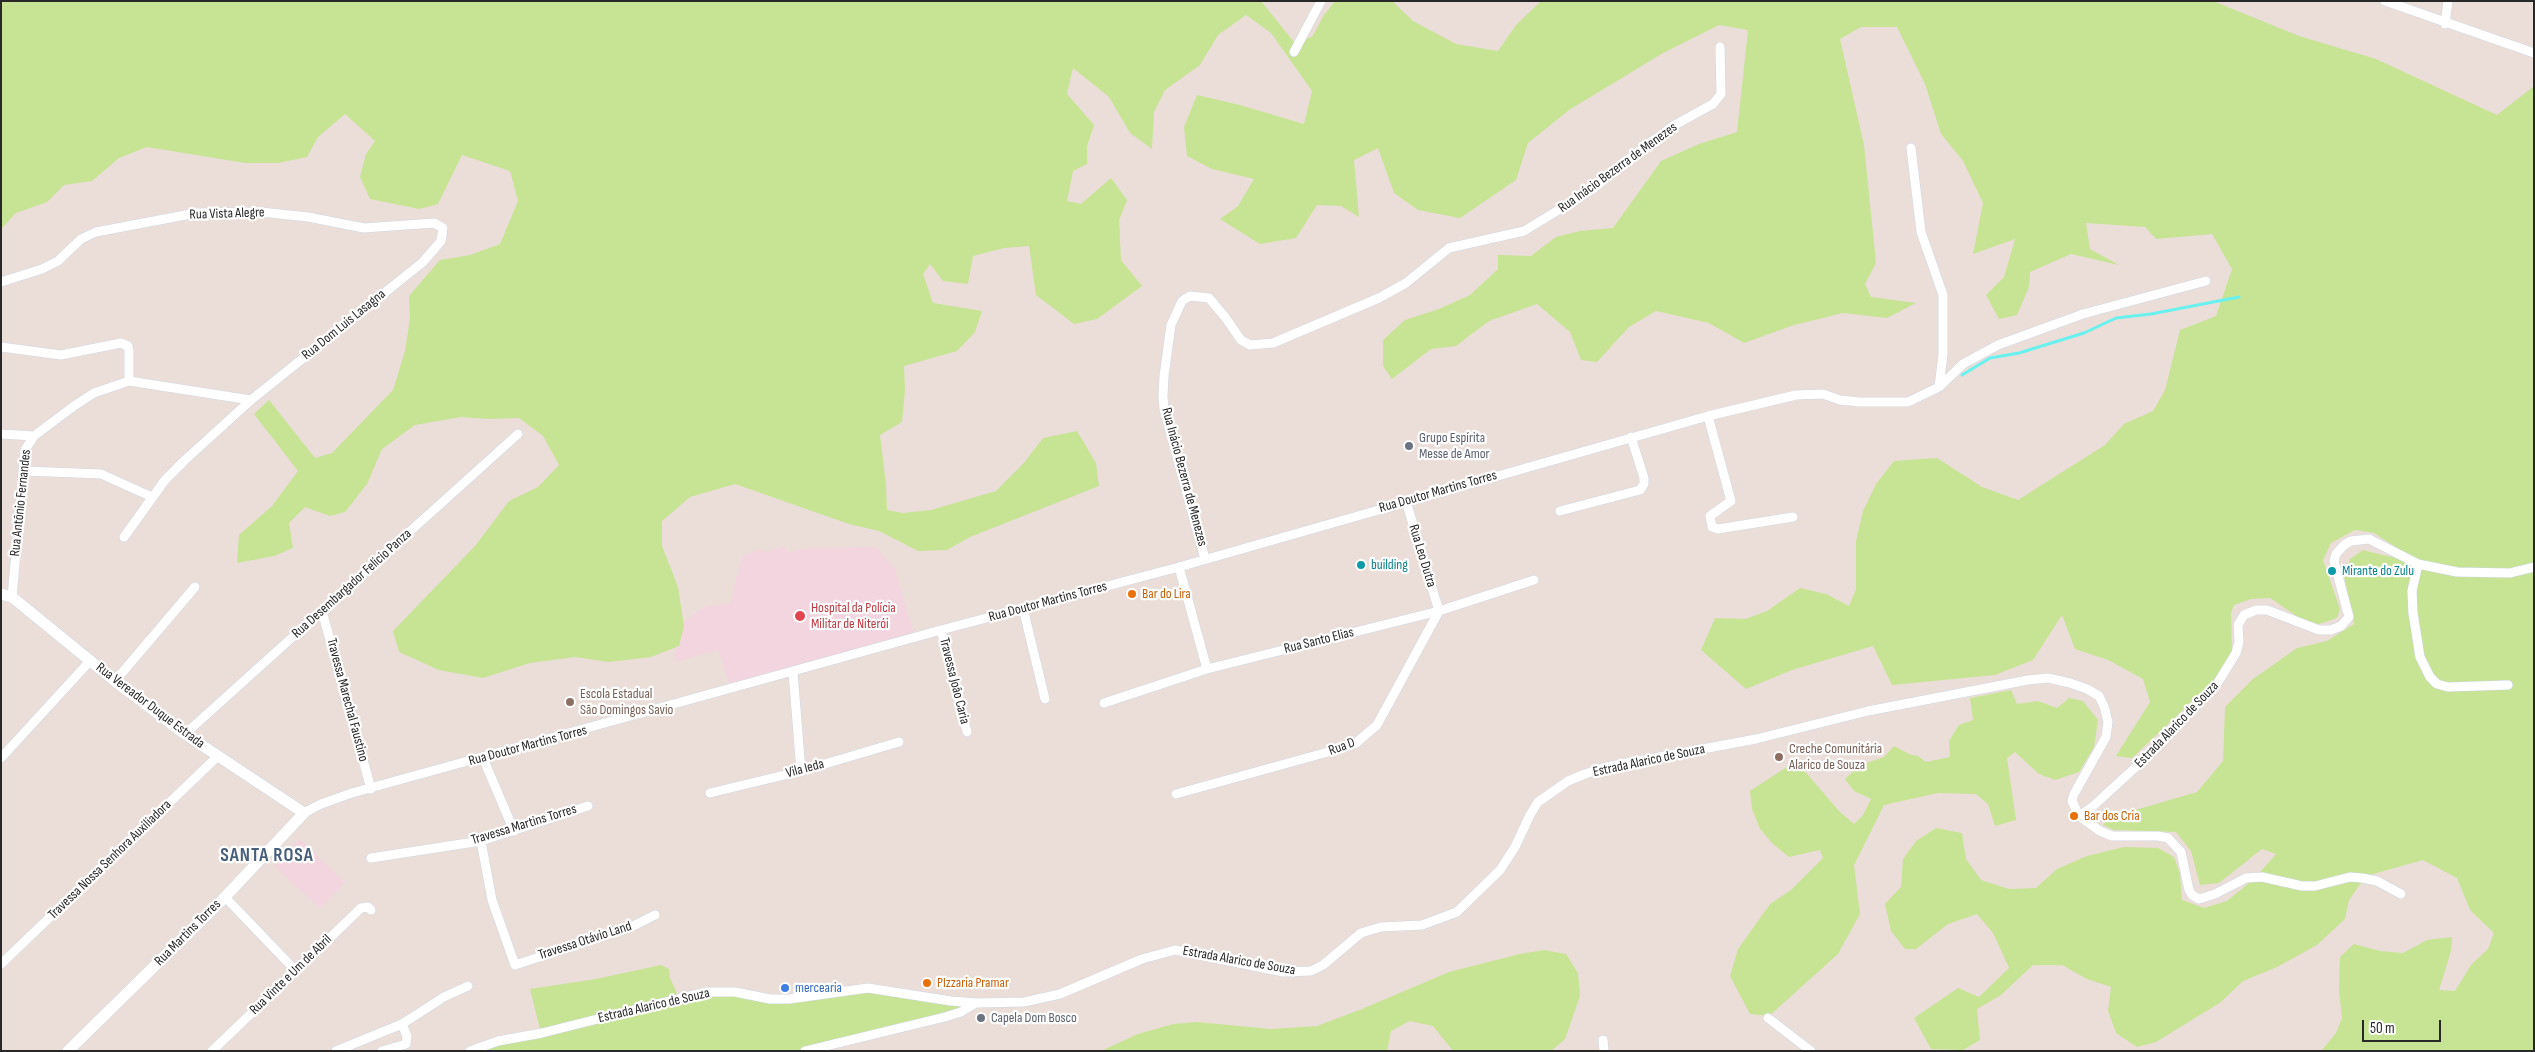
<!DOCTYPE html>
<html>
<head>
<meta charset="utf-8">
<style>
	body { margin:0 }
	#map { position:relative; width:2535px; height:1052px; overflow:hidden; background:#ebded9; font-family:"Sofia Sans Condensed",sans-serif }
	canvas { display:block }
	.frame { position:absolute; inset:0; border:2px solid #282828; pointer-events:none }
	.scale { position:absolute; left:2362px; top:1020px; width:79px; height:22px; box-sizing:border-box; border:2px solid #282828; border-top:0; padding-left:6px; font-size:15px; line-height:18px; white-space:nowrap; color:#282828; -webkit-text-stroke:4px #fff; paint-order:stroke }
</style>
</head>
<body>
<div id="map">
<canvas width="2535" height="1052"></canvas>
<div class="frame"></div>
<div class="scale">50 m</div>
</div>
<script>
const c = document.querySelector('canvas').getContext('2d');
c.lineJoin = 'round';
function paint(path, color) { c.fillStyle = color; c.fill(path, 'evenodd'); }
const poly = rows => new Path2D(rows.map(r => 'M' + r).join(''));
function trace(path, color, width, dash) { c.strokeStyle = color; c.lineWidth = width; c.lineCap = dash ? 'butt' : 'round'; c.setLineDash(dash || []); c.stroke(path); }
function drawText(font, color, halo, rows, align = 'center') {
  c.font = font + ' "Sofia Sans Condensed",sans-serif'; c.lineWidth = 4.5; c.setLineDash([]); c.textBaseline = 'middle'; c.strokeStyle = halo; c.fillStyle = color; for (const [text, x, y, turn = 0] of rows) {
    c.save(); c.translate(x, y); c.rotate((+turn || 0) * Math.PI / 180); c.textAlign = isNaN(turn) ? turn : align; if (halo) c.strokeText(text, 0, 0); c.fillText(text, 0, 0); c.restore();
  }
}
paint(poly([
	[784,546,787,552,811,548,876,547,895,569,914,634,730,686,718,650,675,662,676,635,678,626,704,607,731,603,736,578,743,556,759,549,761,552,766,550,767,552],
	[300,839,345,883,320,908,274,866]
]), '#f2d5df');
paint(poly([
	[1,1,1261,1,1294,42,1312,37,1324,15,1335,1,1392,1,1413,21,1456,44,1498,51,1516,25,1540,2,2213,1,2299,36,2376,59,2497,115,2534,86,2534,565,2509,571,2457,570,2419,562,2374,533,2355,530,2331,543,2323,560,2340,609,2337,618,2319,624,2304,621,2270,598,2251,599,2234,605,2231,613,2232,650,2222,673,2132,758,2116,756,2150,702,2143,679,2108,660,2075,649,2062,615,2033,660,1995,675,1892,685,1873,646,1792,670,1746,689,1701,650,1715,618,1745,619,1767,611,1800,588,1826,594,1849,606,1856,589,1856,541,1863,511,1876,484,1894,461,1937,458,1982,487,2018,500,2105,445,2124,424,2153,411,2165,390,2180,330,2216,316,2232,269,2212,234,2156,239,2145,227,2086,223,2090,249,2119,265,2071,254,2030,272,2029,287,2017,315,1999,319,1986,295,2004,277,2015,239,1973,254,1983,203,1963,161,1941,134,1925,84,1897,27,1861,27,1840,39,1864,145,1876,263,1865,284,1871,297,1916,303,1887,318,1843,313,1794,325,1744,343,1709,323,1656,311,1629,327,1597,362,1581,360,1570,332,1537,304,1489,321,1456,346,1431,349,1392,379,1383,366,1383,340,1405,320,1439,309,1470,295,1498,269,1498,255,1531,256,1556,237,1580,231,1613,228,1661,161,1699,144,1737,132,1748,30,1719,25,1663,53,1569,110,1528,143,1516,180,1460,218,1418,210,1394,193,1378,148,1354,160,1359,217,1341,206,1317,205,1296,238,1260,244,1220,219,1238,206,1254,179,1212,169,1187,156,1184,127,1197,95,1240,105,1304,124,1312,91,1271,33,1246,15,1218,35,1200,65,1165,90,1154,112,1152,149,1130,133,1109,97,1073,68,1067,94,1094,125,1087,146,1087,164,1073,171,1067,201,1081,204,1111,178,1127,200,1119,220,1121,260,1142,286,1097,319,1074,324,1036,295,1029,246,1004,248,973,256,968,284,943,281,930,264,923,274,933,303,982,311,975,332,957,351,904,366,905,390,902,422,880,435,886,485,887,510,903,513,931,510,996,491,1023,464,1043,438,1077,431,1096,463,1099,486,970,537,947,550,918,551,879,531,849,524,735,484,690,497,662,521,662,546,678,587,684,626,679,646,651,657,609,662,575,657,530,663,483,678,439,670,399,652,393,631,475,546,509,501,538,487,559,465,543,436,519,418,488,419,461,417,415,425,382,449,367,484,345,512,330,516,305,507,289,523,293,548,274,556,237,563,239,535,272,506,298,471,254,414,269,400,315,458,332,453,393,390,405,351,410,318,409,296,440,260,470,255,500,244,518,201,510,171,462,155,438,204,419,209,370,199,360,177,366,154,375,141,345,114,318,137,307,157,278,163,245,163,147,147,119,158,92,181,64,185,47,202,16,213,1,229],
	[2363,550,2456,573,2534,569,2534,1051,2321,1051,2336,1033,2342,1018,2339,990,2340,957,2354,944,2380,951,2403,953,2427,940,2452,937,2451,951,2439,990,2455,991,2471,965,2488,949,2494,933,2470,910,2457,878,2423,860,2366,876,2349,900,2345,919,2317,945,2277,967,2243,981,2221,1002,2156,1042,2137,1047,2116,1033,2108,1011,2111,987,2087,979,2062,965,2033,965,2001,995,1977,1009,1980,1040,1963,1050,1931,1049,1914,1018,1958,988,1979,997,2009,968,1993,933,1977,914,1948,924,1916,949,1905,949,1891,931,1885,904,1901,887,1903,859,1916,841,1936,828,1962,833,1966,859,1981,880,2009,889,2036,888,2057,869,2087,856,2124,847,2158,848,2174,857,2180,874,2182,900,2204,908,2227,901,2255,878,2276,854,2262,849,2219,883,2200,885,2191,851,2176,832,2114,830,2103,825,2108,818,2197,792,2223,761,2225,707,2253,679,2297,648,2327,641,2354,624,2344,575,2350,559],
	[2011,690,2017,704,2038,701,2057,708,2069,698,2083,701,2098,720,2094,747,2079,772,2055,780,2039,774,2015,752,2007,758,2016,820,1995,826,1988,804,1976,794,1938,793,1884,805,1854,865,1860,914,1838,954,1769,1016,1750,1014,1730,976,1738,949,1770,904,1791,890,1823,858,1820,850,1789,857,1773,844,1760,829,1752,809,1750,791,1796,761,1839,811,1854,824,1863,815,1871,799,1854,791,1845,779,1860,765,1884,757,1894,746,1911,755,1918,756,1926,762,1950,757,1949,741,1959,725,1973,720,1970,698],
	[1544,950,1566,954,1578,973,1580,996,1565,1039,1551,1051,1453,1051,1433,1026,1410,1021,1391,1031,1387,1051,1101,1051,1138,1034,1173,1024,1197,1022,1271,1029,1317,1026,1362,1009,1449,972,1520,954],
	[661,965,669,969,670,978,679,998,705,992,770,999,846,990,976,1003,961,1012,805,1051,470,1051,541,1033,530,989,596,979]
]), '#c6e493');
trace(poly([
	[1962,375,1990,358,2019,353,2084,333,2116,318,2151,314,2239,297]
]), '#68f1ee', 3);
const street = poly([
	[2385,1,2534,53],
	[2445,24,2448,1],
	[1294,52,1321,1],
	[1911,148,1921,232,1943,295,1943,354,1939,387],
	[1,282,42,269,58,261,81,239,96,232,196,213,261,212,308,217,364,228,434,223,443,228,441,241,423,262,251,400,185,460,165,480,124,537],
	[1,347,61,355,121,343,128,346,129,350,129,381],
	[1708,416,1731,501,1710,516,1712,527,1718,529,1793,517],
	[1,434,34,436],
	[25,471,101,474,152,497],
	[1560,511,1640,490,1644,484,1644,478,1631,437],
	[1205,559,1164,409,1163,396,1164,376,1171,325,1182,301,1190,296,1209,298,1225,317,1241,340,1250,345,1273,343,1379,298,1406,283,1449,248,1524,231,1593,189,1623,163,1673,126,1713,104,1721,94,1720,47],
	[2418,564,2412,591,2413,613,2420,657,2430,677,2437,684,2448,687,2508,685],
	[1179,567,1207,669],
	[12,597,25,450,34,436,74,406,94,393,129,381,251,400],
	[1023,608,1045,699],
	[322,611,371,789],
	[941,630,967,732],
	[793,672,801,771],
	[115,681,195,587],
	[1104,703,1207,669,1439,611,1534,580],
	[185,734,518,434],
	[1,758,90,661],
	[483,758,514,831],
	[710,793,801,771,899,742],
	[1176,794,1339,749,1356,743,1377,725,1439,611,1406,501],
	[304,813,321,804,352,793,941,630,1179,567,1708,416,1796,395,1823,394,1840,400,1859,402,1908,402,1939,387,1963,364,1998,345,2083,314,2206,281],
	[2079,816,2100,831,2112,836,2158,836,2168,838,2181,852,2189,890,2192,895,2199,899,2215,894,2246,878,2262,877,2302,886,2315,886,2350,877,2362,878,2377,881,2401,894],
	[481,841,492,900,515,965,633,926,655,915],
	[371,858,481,841,588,806],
	[225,897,295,970],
	[1,964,218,756],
	[1768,1018,1811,1051],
	[1603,1040,1604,1051],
	[212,1051,361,908,368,907,371,910],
	[336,1051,402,1024,444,997,468,986],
	[382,1051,406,1044,407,1036,402,1024],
	[470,1051,498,1041,542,1033,705,992,735,992,770,999,789,999,868,988,951,1001,976,1003,1024,1002,1060,994,1142,959,1175,950,1283,972,1311,971,1323,965,1361,933,1381,927,1422,925,1457,912,1500,870,1515,847,1530,815,1538,802,1568,781,1585,774,1606,767,1756,739,1868,711,2028,680,2048,678,2070,683,2087,689,2099,696,2104,706,2108,722,2106,737,2074,794,2072,801,2079,816,2091,808,2137,766,2217,684,2236,653,2239,642,2238,625,2244,615,2256,610,2267,610,2319,630,2331,630,2341,626,2349,617,2334,561,2336,554,2344,545,2351,541,2369,539,2418,564,2457,572,2510,573,2534,567],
	[805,1051,945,1017,961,1012,976,1003]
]);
const secondary = poly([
	[1,594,12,597,115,681,185,734,304,813,225,897,68,1051]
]);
trace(street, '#ced7e2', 10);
trace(secondary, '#ced7e2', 12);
trace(street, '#fff', 9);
trace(secondary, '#fff', 11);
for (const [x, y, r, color] of [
	[1409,446,5,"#6b7280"],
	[1361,565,5,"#0f9aa8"],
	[2332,571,5,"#0f9aa8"],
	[1132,594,5,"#e8710a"],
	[800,616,6,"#e0444e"],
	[570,702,5,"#8d6e63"],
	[1779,757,5,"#8d6e63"],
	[2074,816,5,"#e8710a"],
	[927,983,5,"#e8710a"],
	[785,988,5,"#3f7fe0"],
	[981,1018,5,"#6b7280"]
]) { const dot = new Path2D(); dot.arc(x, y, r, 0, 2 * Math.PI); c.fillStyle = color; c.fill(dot); trace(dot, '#fff', 2); }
drawText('14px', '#282828', '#fff', [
	["Rua Inácio Bezerra de Menezes",1618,168,-36],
	["Rua Vista Alegre",227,214,-2],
	["Rua Dom Luis Lasagna",344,325,-39],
	["Rua Inácio Bezerra de Menezes",1184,477,75],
	["Rua Doutor Martins Torres",1438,492,-16],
	["Rua Antônio Fernandes",21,503,-84],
	["Rua Leo Dutra",1422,556,73],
	["Rua Desembargador Felício Panza",352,584,-42],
	["Rua Doutor Martins Torres",1048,602,-15],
	["Rua Santo Elias",1319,641,-14],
	["Travessa João Caria",954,681,76],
	["Travessa Marechal Faustino",347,700,75],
	["Rua Vereador Duque Estrada",150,706,37],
	["Estrada Alarico de Souza",2177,725,-46],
	["Rua Doutor Martins Torres",528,746,-15],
	["Rua D",1342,747,-20],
	["Estrada Alarico de Souza",1649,761,-12],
	["Vila Ieda",805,769,-15],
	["Travessa Martins Torres",524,825,-17],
	["Travessa Nossa Senhora Auxiliadora",110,860,-44],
	["Rua Martins Torres",188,933,-45],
	["Travessa Otávio Land",585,941,-18],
	["Estrada Alarico de Souza",1239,961,10],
	["Rua Vinte e Um de Abril",291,975,-44],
	["Estrada Alarico de Souza",654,1006,-13]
]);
drawText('14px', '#5b616d', '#fff', [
	["Grupo Espírita",1419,438],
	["Messe de Amor",1419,454],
	["Capela Dom Bosco",991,1018]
], 'left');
drawText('14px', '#0d838f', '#fff', [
	["building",1371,565],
	["Mirante do Zulu",2342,571]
], 'left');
drawText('14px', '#c56008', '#fff', [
	["Bar do Lira",1142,594],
	["Bar dos Cria",2084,816],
	["PIzzaria Pramar",937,983]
], 'left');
drawText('14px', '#be3a42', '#fff', [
	["Hospital da Polícia",811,608],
	["Militar de Niterói",811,624]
], 'left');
drawText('14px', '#785e54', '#fff', [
	["Escola Estadual",580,694],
	["São Domingos Savio",580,710],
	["Creche Comunitária",1789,749],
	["Alarico de Souza",1789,765]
], 'left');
drawText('14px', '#366cbe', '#fff', [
	["mercearia",795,988]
], 'left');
c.letterSpacing = '1px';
drawText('bold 19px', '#485f79', '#fff', [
	["SANTA ROSA",267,856]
]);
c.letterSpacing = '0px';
</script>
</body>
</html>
